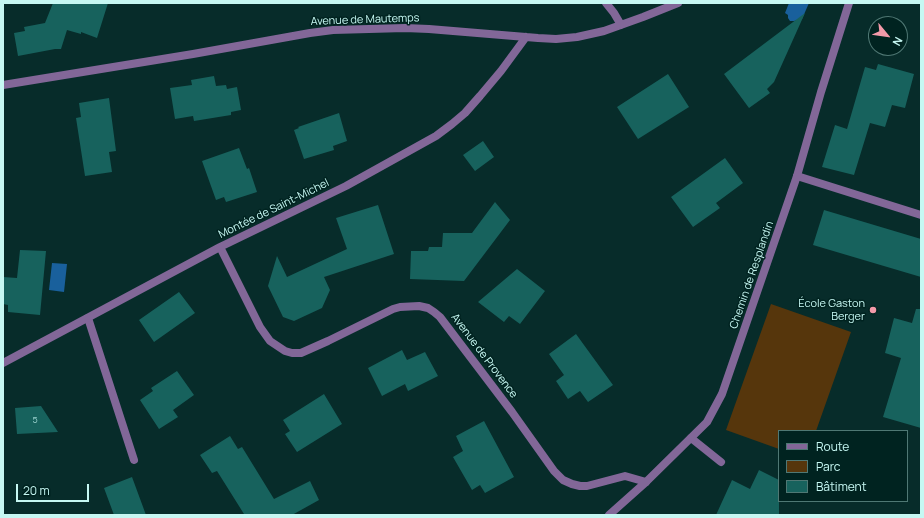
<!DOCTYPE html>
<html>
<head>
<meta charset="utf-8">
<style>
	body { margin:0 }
	#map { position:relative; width:924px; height:518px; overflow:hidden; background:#072c2a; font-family:Manrope,sans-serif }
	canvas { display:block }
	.frame { position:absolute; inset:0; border:4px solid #c6f8f3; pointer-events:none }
	.legend { position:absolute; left:778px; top:430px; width:130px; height:72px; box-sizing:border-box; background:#002320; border:1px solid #4f7874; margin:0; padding:5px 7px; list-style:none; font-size:12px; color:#c6f8f3 }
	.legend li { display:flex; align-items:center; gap:8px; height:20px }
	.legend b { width:20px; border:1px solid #4f7874 }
	.north { position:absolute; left:868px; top:16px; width:40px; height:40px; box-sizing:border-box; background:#002320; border:1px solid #4f7874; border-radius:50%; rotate:119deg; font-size:11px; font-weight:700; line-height:16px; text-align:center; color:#c6f8f3 }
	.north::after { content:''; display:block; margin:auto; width:14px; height:18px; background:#f39aa9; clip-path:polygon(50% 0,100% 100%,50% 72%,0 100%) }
	.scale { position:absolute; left:16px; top:484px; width:73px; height:18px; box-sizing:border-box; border:2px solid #c6f8f3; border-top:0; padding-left:5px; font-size:12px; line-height:14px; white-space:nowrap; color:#c6f8f3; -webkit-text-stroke:3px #002320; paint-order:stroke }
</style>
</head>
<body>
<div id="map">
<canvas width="924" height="518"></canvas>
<div class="frame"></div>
<ul class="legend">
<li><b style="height:5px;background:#826798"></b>Route</li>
<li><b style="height:11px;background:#56360c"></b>Parc</li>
<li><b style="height:11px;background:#17625d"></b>Bâtiment</li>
</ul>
<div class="north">N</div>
<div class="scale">20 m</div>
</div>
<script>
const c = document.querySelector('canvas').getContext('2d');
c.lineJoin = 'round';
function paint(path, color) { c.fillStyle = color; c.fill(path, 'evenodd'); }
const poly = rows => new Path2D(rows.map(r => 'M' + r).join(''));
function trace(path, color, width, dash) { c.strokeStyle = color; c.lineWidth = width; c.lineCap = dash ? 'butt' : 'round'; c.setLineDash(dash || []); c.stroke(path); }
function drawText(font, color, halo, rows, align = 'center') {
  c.font = font + ' Manrope,sans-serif'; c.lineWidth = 3; c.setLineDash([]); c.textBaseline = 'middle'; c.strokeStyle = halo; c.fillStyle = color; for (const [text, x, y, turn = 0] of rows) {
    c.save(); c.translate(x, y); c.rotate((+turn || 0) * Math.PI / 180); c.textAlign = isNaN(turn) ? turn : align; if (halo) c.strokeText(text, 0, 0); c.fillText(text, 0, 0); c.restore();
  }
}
paint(poly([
	[771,304,851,332,816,431,779,431,779,449,726,430]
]), '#56360c');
paint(poly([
	[789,3,809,3,802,19,794,21,790,21,788,18,788,15,785,13],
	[52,263,67,264,64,292,49,290]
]), '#19609c');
paint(poly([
	[53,3,108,3,97,38,81,32,81,34,67,30,61,49,55,49,18,56,14,33,25,31,24,27,45,23],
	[805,13,774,82,767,89,770,93,749,108,724,74],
	[878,64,914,74,905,108,892,105,885,127,870,123,854,175,822,167,835,125,847,129,865,67,876,70],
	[668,74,689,107,638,139,617,107],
	[214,76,216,86,226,85,227,89,237,87,241,110,231,112,231,115,194,121,193,116,175,119,170,88,192,85,191,80],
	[109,98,116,151,109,152,112,172,85,176,76,118,81,117,79,103],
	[339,113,347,141,333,146,334,150,304,159,294,130,299,128,298,127],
	[483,141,494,157,475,171,463,155],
	[239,148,247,169,249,168,257,192,226,202,224,197,216,200,202,161],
	[725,158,743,183,716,203,720,208,693,227,671,197],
	[495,202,510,220,464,281,410,279,411,251,428,251,429,247,442,247,443,233,472,233],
	[378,205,394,254,324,277,330,290,322,308,294,321,283,317,268,286,277,256,287,277,347,249,336,218],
	[824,210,921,239,921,277,813,245],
	[20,250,46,251,40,315,8,312,8,305,3,304,3,277,17,278],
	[517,269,545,291,520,324,509,316,504,322,478,302],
	[179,292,195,313,154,342,139,320],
	[916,309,921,309,921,428,883,417,901,358,885,353,894,318,912,323],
	[576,334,613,385,588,402,580,391,568,399,556,381,564,375,549,354],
	[402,350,407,360,425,352,438,376,408,391,405,384,382,396,368,368],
	[177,371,194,395,173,410,178,417,159,429,140,400,153,391,151,388],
	[324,394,342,424,297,452,285,434,290,431,283,420],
	[41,406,58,432,17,434,15,408],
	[484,421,514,477,485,493,480,485,472,490,453,457,463,451,456,436],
	[230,436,238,449,242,447,274,499,310,481,319,500,292,515,243,515,244,514,217,471,212,473,200,455],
	[759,470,779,480,779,515,716,515,732,480,750,489],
	[132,477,146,515,114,515,104,488]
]), '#17625d');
trace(poly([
	[88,318,134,460],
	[691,438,721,462]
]), '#826798', 8);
trace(poly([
	[606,3,614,13,621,25],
	[3,85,193,54,310,33,333,30,405,28,429,29,538,38,556,39,577,37,604,31,643,17,678,3],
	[797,176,921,215],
	[220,247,260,327,270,341,285,351,292,353,301,353,328,341,393,309,400,307,419,306,428,308,434,312,440,317,512,412,554,471,563,480,572,484,580,486,587,486,625,476,646,482],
	[3,363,220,247,346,186,436,136,452,124,465,113,480,96,501,71,526,37]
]), '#826798', 8);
trace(poly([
	[609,515,646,482,707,422,722,394,797,176,821,92,849,3]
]), '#826798', 8);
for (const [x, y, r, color] of [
	[873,310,4,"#f39aa9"]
]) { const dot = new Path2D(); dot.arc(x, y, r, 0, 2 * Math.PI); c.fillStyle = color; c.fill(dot); trace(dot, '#002320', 1.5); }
drawText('9px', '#9ad2ce', null, [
	["5",35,420]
]);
drawText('11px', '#c6f8f3', '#002320', [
	["Avenue de Mautemps",365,20,-2],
	["Montée de Saint-Michel",274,209,-26],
	["Chemin de Resplandin",752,275,-71],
	["Avenue de Provence",484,356,53]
]);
drawText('11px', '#c6f8f3', '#002320', [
	["École Gaston",865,304],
	["Berger",865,317]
], 'right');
</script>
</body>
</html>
